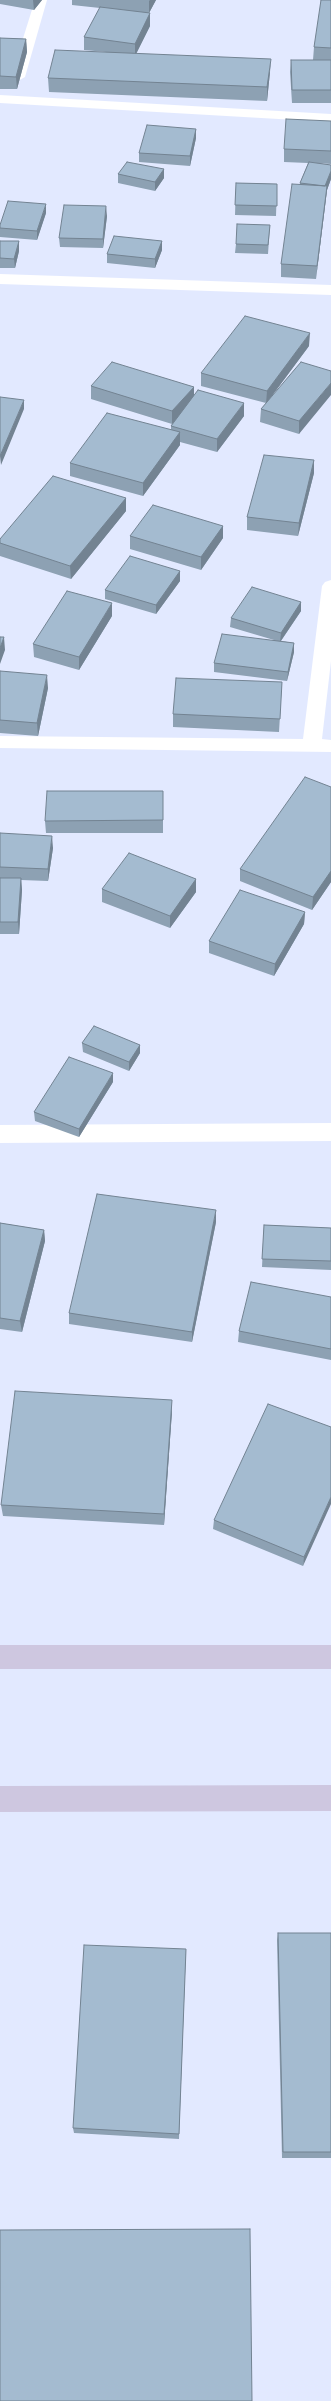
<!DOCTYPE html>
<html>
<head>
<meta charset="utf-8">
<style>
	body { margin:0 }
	canvas { display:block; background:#e2e9ff }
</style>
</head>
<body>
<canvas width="331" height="2401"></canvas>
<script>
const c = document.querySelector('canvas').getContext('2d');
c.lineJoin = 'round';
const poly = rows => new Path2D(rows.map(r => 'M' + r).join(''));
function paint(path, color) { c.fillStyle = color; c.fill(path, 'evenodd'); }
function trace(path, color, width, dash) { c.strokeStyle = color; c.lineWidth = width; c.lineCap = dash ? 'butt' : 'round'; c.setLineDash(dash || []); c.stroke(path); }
paint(poly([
	[35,0,47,0,25,77,18,81,11,77,35,0],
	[0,95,331,114,331,122,0,103,0,95],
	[0,274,331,285,331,295,0,284,0,274],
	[331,580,331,661,322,739,331,740,331,752,0,748,0,736,303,739,322,586,325,582,331,580],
	[331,1123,331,1141,0,1143,0,1125,331,1123]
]), '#fff');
paint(poly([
	[0,1645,331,1645,331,1669,0,1669,0,1645],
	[331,1785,331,1811,0,1812,0,1786,331,1785]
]), '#cec7e0');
paint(poly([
	[0,0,42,0,34,10,0,4],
	[72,0,156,0,149,13,150,13,150,26,136,54,270,72,267,101,49,92,48,78,106,52,84,50,84,37,100,8,72,5],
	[331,0,331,103,292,103,290,72,291,60,313,60,314,47],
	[0,38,26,39,27,52,17,89,0,89],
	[331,121,331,164,317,163,331,165,331,179,327,190,316,279,281,277,281,264,300,183,308,163,284,162,284,149],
	[196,129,196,138,190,166,139,162,139,153],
	[164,169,164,178,155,191,118,183,118,174],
	[236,183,277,184,276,216,235,215],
	[46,213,37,240,0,237,0,225],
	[107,216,103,248,60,247,59,238],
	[270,225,268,254,235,253,236,244],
	[0,241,19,241,19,251,15,268,0,268],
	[162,241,162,250,155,268,107,263,107,254],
	[309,346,270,398,331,371,299,434,260,422,261,409,266,403,201,386,201,373],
	[91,386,194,387,194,396,244,416,217,452,180,442,180,445,143,496,70,476,70,463,171,430,171,426,172,424,91,399],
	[314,460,314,473,298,536,247,530,247,517],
	[126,498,126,511,71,579,0,556,0,539],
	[223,526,223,538,201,570,130,549,130,536],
	[180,571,180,581,156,614,105,599,105,590],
	[301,602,301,611,281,641,294,643,294,652,287,681,214,672,214,663,274,640,230,627,231,618],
	[112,616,79,670,34,657,33,644],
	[0,671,48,688,38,736,0,733],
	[282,682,279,732,173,727,173,714],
	[331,787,331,882,312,910,240,881,240,869],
	[163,791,163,833,46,833,45,821],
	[0,833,53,848,48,881,21,880,22,890,19,934,0,934],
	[196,879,196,892,170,928,102,902,102,889],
	[305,912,304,924,274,976,209,953,209,941],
	[82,1043,140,1045,140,1053,129,1071,83,1052],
	[113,1082,79,1137,35,1121,34,1112],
	[216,1222,192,1342,69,1324,69,1313],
	[0,1223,44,1230,45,1241,22,1332,0,1329],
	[264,1225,331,1228,331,1270,262,1267],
	[331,1297,331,1360,238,1342,239,1331],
	[172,1411,164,1525,3,1516,1,1505],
	[331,1427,303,1566,213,1529,214,1520],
	[278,1933,331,1933,331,2158,282,2158,277,1940],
	[186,1949,179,2139,74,2133,73,2128]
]), '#8da1b3');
paint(poly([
	[33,0,42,0,34,10],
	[150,0,156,0,149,13,149,1],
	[150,13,150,26,135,56,135,44],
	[26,39,27,52,17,89,16,77],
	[271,59,270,72,267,101,267,87],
	[196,129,196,138,190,166,190,156],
	[164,169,164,178,155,191,155,182],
	[331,171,331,179,327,190,316,279,325,186],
	[46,204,46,213,37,240,37,231],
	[106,206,107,216,103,248,103,239],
	[19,241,19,251,15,268,14,259],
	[162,241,162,250,155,268,155,259],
	[310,333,309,346,266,404,267,391],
	[331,383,331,395,299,434,299,421],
	[194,387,194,400,172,424,172,411],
	[24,400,24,409,1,465,0,456],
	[244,403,244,416,217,452,217,439],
	[180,432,180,445,143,496,143,483],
	[314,460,314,473,298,536,299,523],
	[126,498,126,511,71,579,70,566],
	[223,526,223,538,201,570,201,557],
	[180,571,180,581,156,614,156,605],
	[301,602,301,611,280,642,281,633],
	[112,603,112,616,79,670,79,657],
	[4,637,5,650,0,664,0,648],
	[294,643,294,652,287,681,288,672],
	[47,675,48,688,38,736,37,723],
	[52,836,53,848,48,881,48,869],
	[331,871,331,882,312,910,313,897],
	[21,878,22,890,19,934,18,922],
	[196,879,196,892,170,928,170,916],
	[305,912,304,924,274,976,275,964],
	[140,1045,140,1053,129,1071,129,1062],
	[113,1073,113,1082,79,1137,79,1129],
	[216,1210,216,1222,192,1342,192,1332],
	[44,1230,45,1241,22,1332,20,1321],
	[172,1400,172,1411,164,1525,164,1514],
	[331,1497,331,1504,303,1566,304,1557]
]), '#738392');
const building = poly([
	[321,0,331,0,331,48,314,47,321,0],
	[100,7,150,13,135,44,84,37,100,7],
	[0,38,26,39,16,77,0,76,0,38],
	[55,50,271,59,267,87,48,78,55,50],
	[291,60,331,60,331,90,292,90,291,60],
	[286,119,331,121,331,151,284,149,286,119],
	[147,125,196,129,190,156,139,153,147,125],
	[127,162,164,169,155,182,118,174,127,162],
	[309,162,331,165,331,171,325,186,300,183,309,162],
	[236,183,277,184,277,206,235,205,236,183],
	[292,184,327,186,317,266,281,264,292,184],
	[8,201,46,204,37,231,0,228,0,225,8,201],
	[64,205,106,206,103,239,59,238,64,205],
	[237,224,270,225,268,245,236,244,237,224],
	[114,236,162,241,155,259,107,254,114,236],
	[0,241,19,241,14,259,0,258,0,241],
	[245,316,310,333,267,391,201,373,245,316],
	[112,362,194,387,172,411,91,386,112,362],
	[301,362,331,371,331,383,299,421,261,409,301,362],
	[198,390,244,403,217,439,171,426,198,390],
	[0,397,24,400,0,456,0,397],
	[107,413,180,432,143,483,70,463,107,413],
	[264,455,314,460,299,523,247,517,264,455],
	[53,476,126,498,70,566,0,543,0,539,53,476],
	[153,505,223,526,201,557,130,536,153,505],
	[130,556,180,571,156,605,105,590,130,556],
	[252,587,301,602,281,633,231,618,252,587],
	[67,591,112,603,79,657,33,644,67,591],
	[222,634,294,643,288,672,214,663,222,634],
	[0,637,4,637,0,648,0,637],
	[0,671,47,675,37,723,0,720,0,671],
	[176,678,282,682,280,719,173,714,176,678],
	[305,777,331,787,331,871,313,897,240,869,305,777],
	[47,791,163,791,163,820,45,821,47,791],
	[0,833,52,836,48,869,0,867,0,833],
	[129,853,196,879,170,916,102,889,129,853],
	[0,878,21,878,18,922,0,922,0,878],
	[240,890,305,912,275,964,209,941,240,890],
	[94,1026,140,1045,129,1062,82,1043,94,1026],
	[69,1057,113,1073,79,1129,34,1112,69,1057],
	[97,1194,216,1210,192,1332,69,1313,97,1194],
	[0,1223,44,1230,20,1321,0,1318,0,1223],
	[264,1225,331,1228,331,1261,262,1259,264,1225],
	[251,1282,331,1297,331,1349,239,1331,251,1282],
	[15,1391,172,1400,164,1514,1,1505,15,1391],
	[268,1404,331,1427,331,1497,304,1557,214,1520,268,1404],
	[278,1933,331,1933,331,2152,283,2152,278,1933],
	[84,1945,186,1949,179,2134,73,2128,84,1945],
	[250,2229,252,2401,0,2401,0,2230,250,2229]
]);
paint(building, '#a4bbd0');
trace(building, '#738392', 1);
</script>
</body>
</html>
